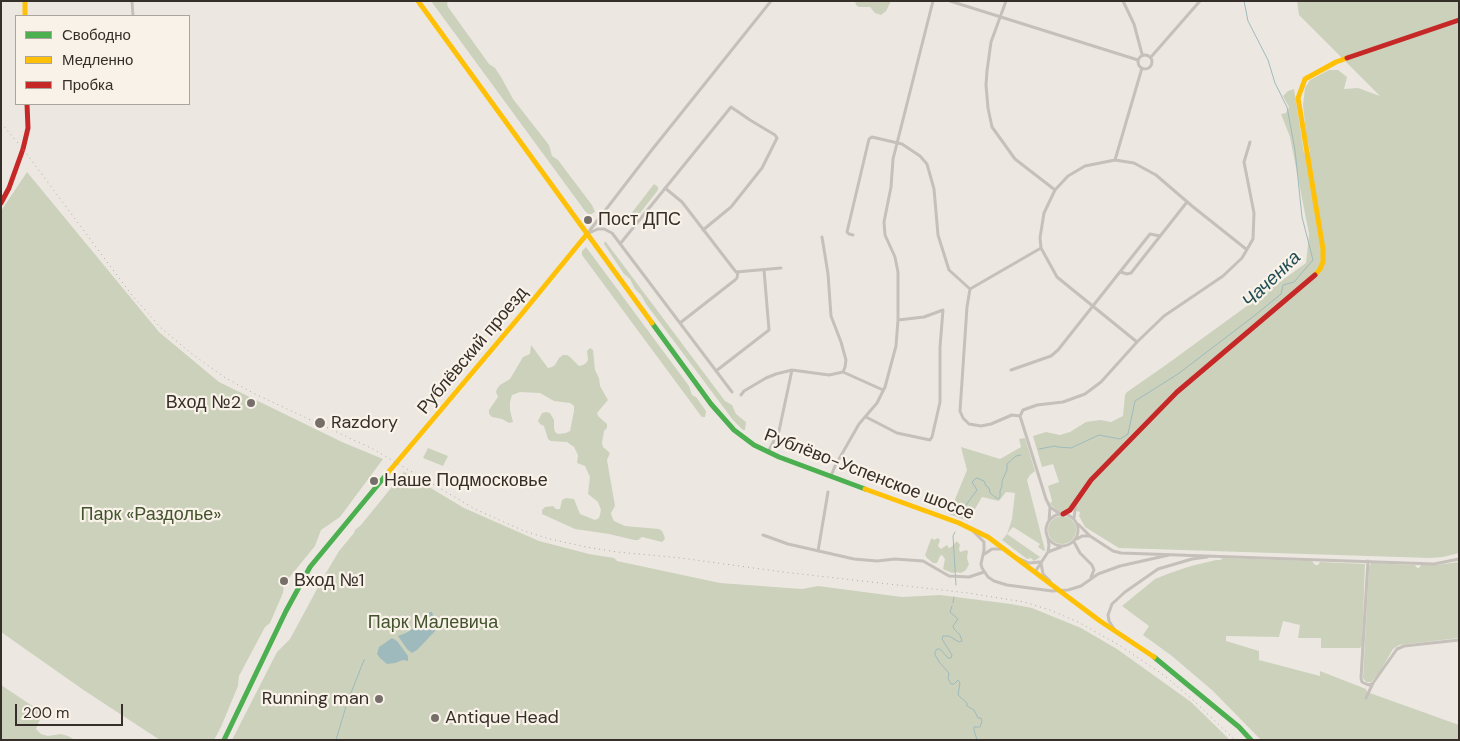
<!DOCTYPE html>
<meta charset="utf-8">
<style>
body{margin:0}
#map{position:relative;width:1460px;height:741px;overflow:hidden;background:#ece8e1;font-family:"DM Sans",sans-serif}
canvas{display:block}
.frame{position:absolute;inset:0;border:2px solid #362e28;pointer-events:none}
.legend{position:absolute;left:15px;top:15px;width:175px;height:90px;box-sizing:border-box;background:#f9f2e9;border:1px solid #aba49c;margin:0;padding:6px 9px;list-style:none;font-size:15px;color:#362e28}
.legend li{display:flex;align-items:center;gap:10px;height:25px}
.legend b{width:25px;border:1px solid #aba49c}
.scale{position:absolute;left:15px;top:704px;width:108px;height:22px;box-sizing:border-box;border:2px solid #362e28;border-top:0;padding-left:6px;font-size:15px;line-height:18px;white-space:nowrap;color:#362e28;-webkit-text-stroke:4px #f9f2e9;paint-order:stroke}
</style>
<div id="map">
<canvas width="1460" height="741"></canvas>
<div class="frame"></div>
<ul class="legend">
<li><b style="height:6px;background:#4caf50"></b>Свободно</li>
<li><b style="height:6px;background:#ffc107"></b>Медленно</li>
<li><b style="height:6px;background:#c62828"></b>Пробка</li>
</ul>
<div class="scale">200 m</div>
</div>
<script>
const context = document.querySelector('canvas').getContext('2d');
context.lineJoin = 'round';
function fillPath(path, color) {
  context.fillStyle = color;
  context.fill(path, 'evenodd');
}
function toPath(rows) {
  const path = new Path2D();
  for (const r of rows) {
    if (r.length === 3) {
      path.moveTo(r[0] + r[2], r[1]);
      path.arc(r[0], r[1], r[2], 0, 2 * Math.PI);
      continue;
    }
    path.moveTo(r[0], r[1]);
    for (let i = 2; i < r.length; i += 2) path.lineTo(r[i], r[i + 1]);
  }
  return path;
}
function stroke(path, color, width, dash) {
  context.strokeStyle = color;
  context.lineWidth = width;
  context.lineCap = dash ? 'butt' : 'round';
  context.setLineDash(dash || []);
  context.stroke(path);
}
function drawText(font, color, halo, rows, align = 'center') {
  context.font = font + ' "DM Sans",sans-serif';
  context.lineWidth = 4.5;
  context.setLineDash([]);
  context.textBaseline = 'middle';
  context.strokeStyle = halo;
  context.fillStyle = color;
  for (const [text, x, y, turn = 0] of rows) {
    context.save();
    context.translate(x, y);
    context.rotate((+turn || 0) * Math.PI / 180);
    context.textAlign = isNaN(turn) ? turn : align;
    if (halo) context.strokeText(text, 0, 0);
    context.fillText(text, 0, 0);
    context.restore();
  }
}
const green = toPath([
 [431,1,449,1,447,3,448,7,489,64,495,68,501,77,513,99,549,145,552,156,558,160,592,205,595,212,591,214,588,214,585,211],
 [855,1,891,1,886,11,881,15,875,13,870,7,859,7,856,5],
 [1297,1,1459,1,1459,553,1443,557,1430,558,1119,548,1085,527,1079,516,1080,512,1069,509,1060,513,1050,504,1052,501,1048,486,1059,482,1053,464,1042,467,1033,436,1046,432,1060,435,1070,432,1086,422,1100,420,1111,422,1123,416,1125,395,1127,392,1163,367,1306,263,1309,234,1290,137,1281,114,1286,113,1289,107,1283,96,1288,91,1294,89,1304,153,1310,152,1306,134,1303,105,1305,88,1310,80,1329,70,1338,70,1347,77,1344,89,1358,88,1380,96,1299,15],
 [27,172,159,332,219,382,342,442,383,459,340,517,321,530,315,546,284,584,283,593,270,623,265,627,239,676,238,686,221,727,214,740,160,740,85,691,1,632,1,211],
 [654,184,658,187,658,190,637,217,632,216,630,215],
 [604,242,606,242,725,401,732,405,736,414,746,422,745,430,743,430,733,420,646,304,641,295,635,289,630,279,624,274,604,244],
 [586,247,689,386,692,395,696,397,706,411,705,417,702,417,701,416,582,255,582,251],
 [531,345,548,368,552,367,555,365,559,358,563,355,567,355,570,357,579,366,583,365,586,363,588,360,587,351,590,348,593,350,595,370,599,378,600,386,608,400,597,413,598,416,607,424,607,428,604,431,602,443,603,447,610,453,607,460,615,506,611,513,612,517,614,521,625,526,659,529,662,531,664,535,665,539,662,542,642,537,638,540,634,540,609,534,575,529,542,514,542,510,545,507,553,506,556,509,560,509,562,500,566,498,574,499,580,514,595,520,599,518,601,510,598,502,588,494,590,477,585,466,577,463,578,455,574,447,567,442,551,441,548,439,544,426,540,424,538,421,542,413,546,412,550,413,554,420,554,428,555,432,558,434,566,433,570,431,574,411,574,406,570,403,554,401,540,393,520,392,512,395,510,402,510,410,513,422,509,423,502,419,492,417,489,414,489,410,498,397,496,392,497,389,500,385,510,379,523,357,530,354],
 [1025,438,1035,471,1030,475,1027,480,1045,550,1044,551,1038,547,1040,544,1013,527,1007,534,1040,557,1034,561,1031,558,1027,559,1002,540,1007,534,1012,519,1015,493,1006,492,999,501,982,497,968,521,949,514,967,470,961,447,1000,459,1021,447,1019,439],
 [428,448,448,456,443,466,423,458],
 [404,472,464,508,539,541,589,554,614,558,617,561,720,583,802,589,818,586,902,597,940,595,1011,604,1032,608,1081,628,1117,649,1191,702,1230,740,232,740,277,652,290,639,323,578,339,551,354,533,355,530,361,525],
 [1062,530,14],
 [932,538,934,540,938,538,940,540,938,546,941,549,947,545,949,548,950,548,957,541,960,545,959,549,960,552,966,550,968,551,967,558,969,564,966,570,961,573,956,572,952,573,943,569,945,559,942,555,940,556,937,563,933,563,927,558,925,555,931,539],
 [1223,558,1312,561,1315,565,1318,565,1320,562,1365,564,1362,646,1360,648,1321,648,1321,638,1298,638,1300,625,1283,621,1279,637,1226,636,1226,641,1259,651,1259,660,1320,676,1320,671,1366,689,1367,692,1459,725,1459,740,1261,740,1213,691,1172,656,1143,635,1149,626,1122,606,1155,579,1170,573,1191,566,1216,560,1220,560],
 [1459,562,1459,638,1399,645,1393,649,1379,673,1371,682,1366,682,1363,678,1369,566,1371,563,1415,565,1417,568,1419,568,1421,565,1436,565],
 [1,685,40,711,41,717,36,729,41,734,48,736,61,734,68,736,75,740,1,740]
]);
const water = toPath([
 [430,612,432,612,436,625,435,631,417,650,412,653,407,649,398,636,406,633,417,626],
 [392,638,397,641,408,656,408,661,403,660,395,663,387,664,380,658,377,654,379,647]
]);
const stream = toPath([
 [1039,449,1055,446,1058,447,1071,448,1099,435,1120,439,1128,434,1135,401,1178,374,1254,316,1281,294,1283,285,1294,282,1313,260,1302,217,1295,150,1287,107,1275,83,1268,60,1248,21,1244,1],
 [960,517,963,509,977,490,972,482,974,480,977,478,984,481,986,486,989,488,990,493,998,499,1000,497,1000,491,1002,486,1002,481,1007,470,1007,464,1016,456,1021,455],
 [955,532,953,536,956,585],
 [953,603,954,597],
 [952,606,950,612,958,619,953,626,954,629,960,635,962,641,959,642,949,636,943,636,942,639,952,655,951,658,948,658,940,649,937,649,935,652,935,655,940,663,949,673,948,678,951,684,954,684,958,680,960,683,958,695,967,703,967,706,974,710,978,718,981,718,982,721,980,727,974,727,974,730,977,740],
 [336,740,347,703,364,660,365,660]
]);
const street = toPath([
 [132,1,133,16],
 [950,1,1138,60],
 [1006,1,991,42,987,71,986,85,988,108,992,127,1015,159,1055,190],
 [1123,1,1134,24,1142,54],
 [1145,62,7],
 [1151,57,1200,1],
 [1115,160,1142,68],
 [665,188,682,202,736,272,781,268],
 [589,233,598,229,604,229,612,233,732,392],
 [587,234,651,151,771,1],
 [853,235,849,234,847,232,869,139,872,137,902,144,920,156,927,164,934,189,938,235,949,270,970,289],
 [822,237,828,274,831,316,841,342,846,360,845,367,843,372],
 [620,244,731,107,750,120,775,135,777,138,762,168,731,207,703,230],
 [1121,272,1127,274,1131,273,1187,202],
 [680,323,735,280,737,278,738,272],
 [1137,342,1057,277,1041,248,1040,238,1044,213,1055,190,1068,176,1085,166,1115,160,1134,163,1156,175,1192,206,1246,249],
 [1011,370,1051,356,1058,350,1150,234,1160,236],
 [716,371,769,330,764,270],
 [741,395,744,391,766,378,776,374,792,370,829,375,843,372,883,390],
 [1020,416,1012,415,991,424,981,426,969,424,963,418,960,411,967,307,970,289,1041,248],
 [866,417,897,433,930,440,932,437,940,402,940,347,943,310,924,317,898,320],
 [768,452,779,431,792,370],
 [831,476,835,466,859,424,877,403,885,387,896,346,898,320,898,272,895,257,885,235,884,222,891,187,893,159,933,1],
 [1062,530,16],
 [1060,514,1050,507,1046,499,1020,416,1023,410,1037,405,1063,402,1085,394,1101,382,1137,342,1164,316,1223,276,1242,258,1253,239,1254,213,1244,162,1250,142],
 [1074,518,1076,502],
 [1049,521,1050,507],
 [1078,524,1090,536,1113,551,1121,553,1434,564,1459,559],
 [973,531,984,542,984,550,981,564,982,568,988,577,994,581,1007,585,1052,591,1068,590,1081,586,1098,574,1120,566,1169,555],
 [763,535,788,544,854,559,877,561,895,559,923,561,949,576,969,577,984,572],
 [1077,539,1082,536,1090,536],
 [1074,542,1080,553,1092,565,1094,570,1091,577],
 [818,551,828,492],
 [1048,552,1061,547],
 [983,555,992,549,1003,549],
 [1018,558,1029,563,1040,562],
 [1368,561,1361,678,1362,682,1366,684,1370,685,1373,683],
 [1041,563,1043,574,1050,581],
 [1035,572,1048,552,1049,545,1048,539],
 [1114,629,1109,621,1108,615,1112,604,1125,592,1158,569,1192,559,1207,557],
 [1366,698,1373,683,1397,649,1404,646,1459,640]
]);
const fast = toPath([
 [652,323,711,404,734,430,754,445,779,457,865,489],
 [1154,657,1239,727,1251,740],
 [224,740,286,611,310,567,386,475]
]);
const slow = toPath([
 [25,1,25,16],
 [418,1,652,323],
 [1315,275,1320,269,1323,262,1323,249,1298,98,1305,79,1336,62,1347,58],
 [386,475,520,316,587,234],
 [865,489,959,523,988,537,1100,621,1154,657]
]);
const jam = toPath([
 [1347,58,1459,20],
 [1,203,9,188,23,149,28,128,27,104],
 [1063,514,1070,510,1091,480,1177,392,1315,275]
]);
const rail = toPath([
 [1,123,23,149,131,294,162,329,192,354,224,377,255,394,373,449,475,509,524,531,550,539,586,547,617,552,681,558,783,572,968,593,1024,602,1050,610,1078,622,1119,645,1165,676,1194,701,1235,740]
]);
const markers = [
 [588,220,5,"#766f69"],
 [251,403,5,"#766f69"],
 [320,423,6,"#766f69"],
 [374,481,5,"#766f69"],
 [284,581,5,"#766f69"],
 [379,699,5,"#766f69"],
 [435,718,5,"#766f69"]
];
const poiNames = [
 ["Пост ДПС",598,220],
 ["Вход №2",241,403,"right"],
 ["Razdory",331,423],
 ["Наше Подмосковье",384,481],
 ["Вход №1",294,581],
 ["Running man",369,699,"right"],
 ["Antique Head",445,718]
];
const streetNames = [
 ["Рублёвский проезд",473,351,-50],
 ["Рублёво-Успенское шоссе",869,475,21]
];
const parkNames = [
 ["Парк «Раздолье»",151,515],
 ["Парк Малевича",433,623]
];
const waterNames = [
 ["Чаченка",1272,280,-44]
];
fillPath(green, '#ccd1bc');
fillPath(water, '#9ebabc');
stroke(stream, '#9ebabc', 1);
stroke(street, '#c5c0ba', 3);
stroke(fast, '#4caf50', 5);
stroke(slow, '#ffc107', 5);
stroke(jam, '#c62828', 5);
stroke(rail, '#ada9a4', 1, [1, 4]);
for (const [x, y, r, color] of markers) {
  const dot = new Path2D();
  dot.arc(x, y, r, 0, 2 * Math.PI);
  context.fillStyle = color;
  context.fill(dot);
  stroke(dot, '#f9f2e9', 2);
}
drawText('18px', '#362e28', '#f9f2e9', poiNames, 'left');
drawText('18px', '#362e28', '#f9f2e9', streetNames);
drawText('18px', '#42532d', '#f9f2e9', parkNames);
drawText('italic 19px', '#204e55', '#f9f2e9', waterNames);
</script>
